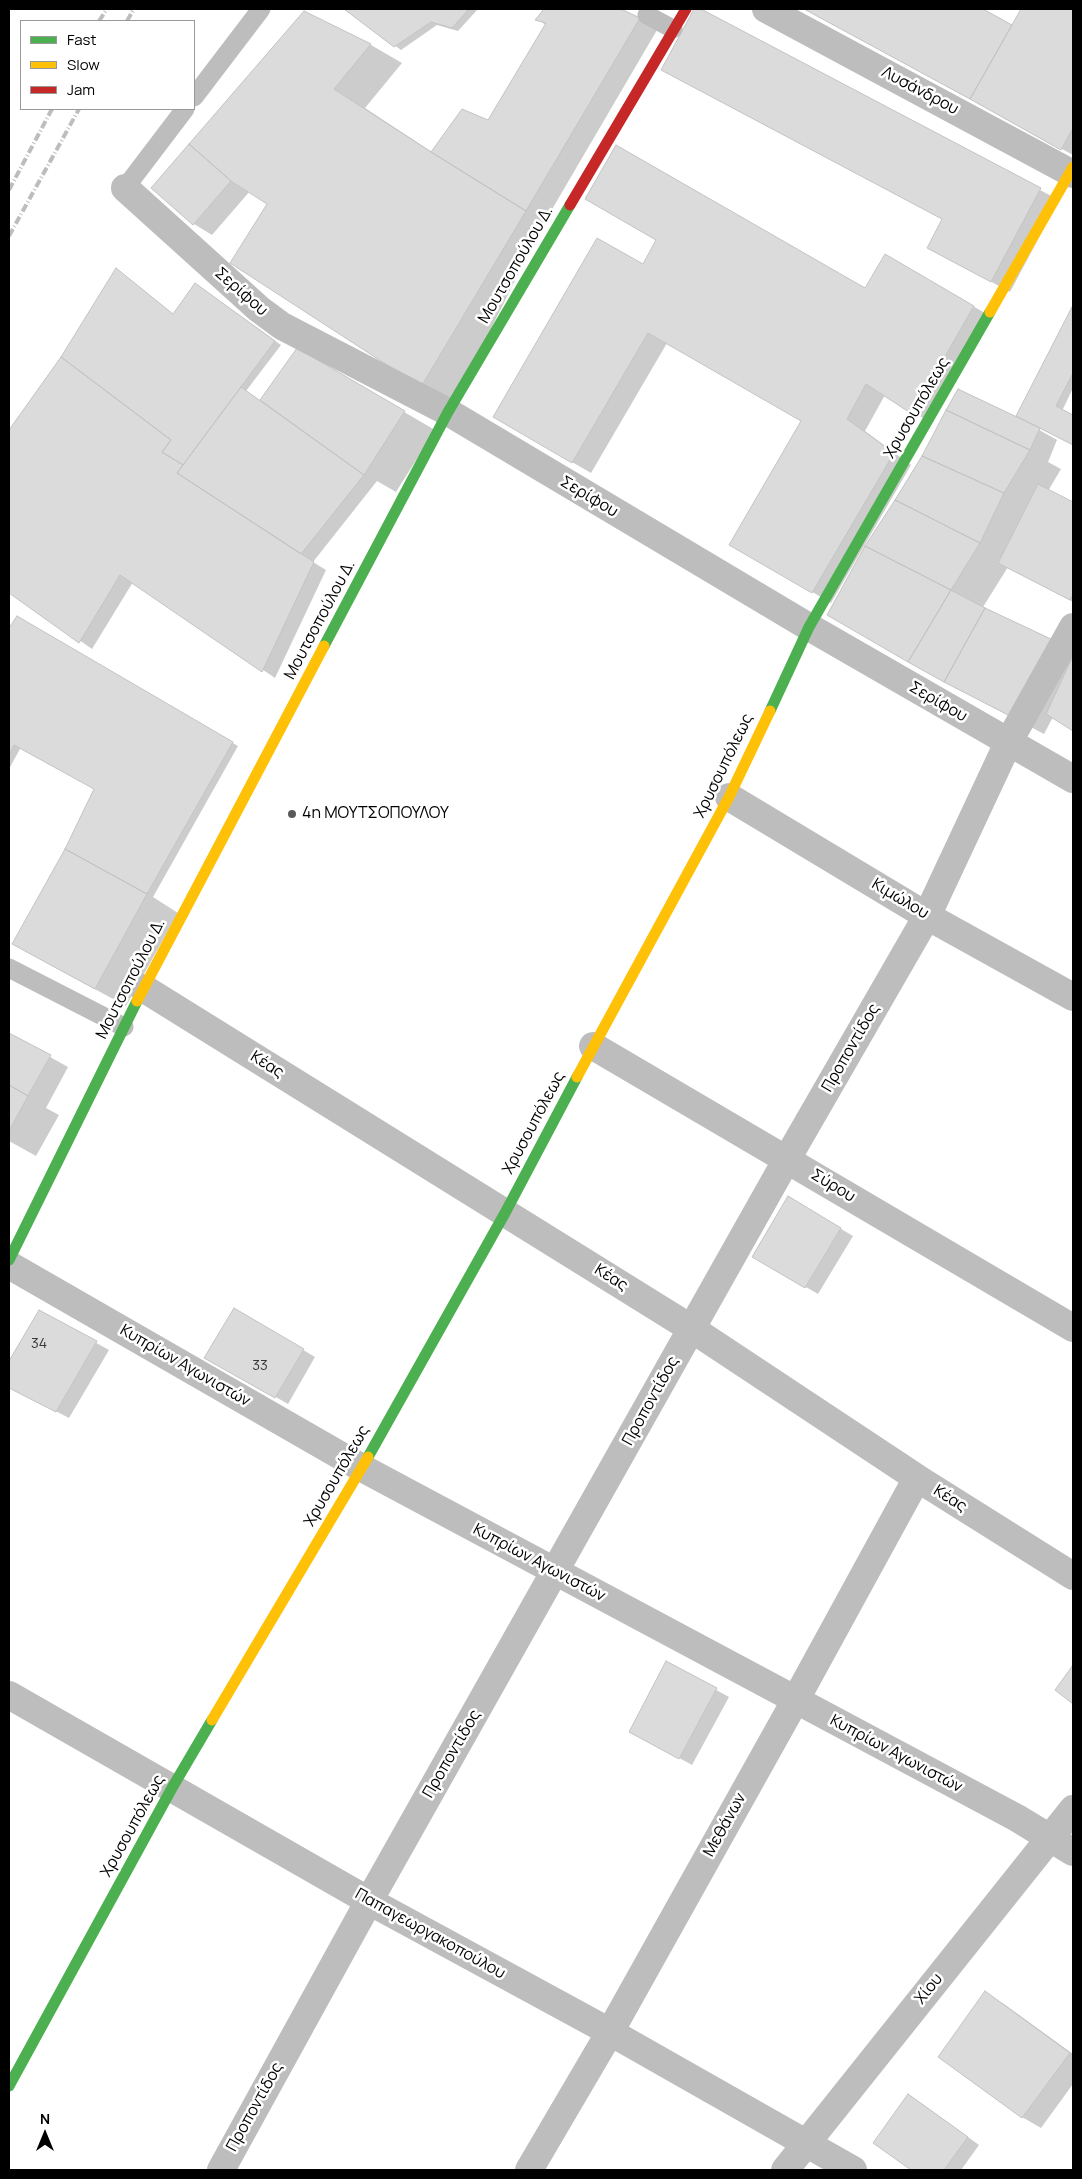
<!DOCTYPE html>
<meta charset="utf-8">
<style>
body{margin:0}
#map{position:relative;width:1082px;height:2179px;overflow:hidden;background:#fff;font-family:Manrope,sans-serif}
canvas{display:block}
.frame{position:absolute;inset:0;border:10px solid #000;pointer-events:none}
.legend{position:absolute;left:20px;top:20px;width:175px;height:90px;box-sizing:border-box;background:#fff;border:1px solid #999;margin:0;padding:6px 9px;list-style:none;font-size:15px;color:#000}
.legend li{display:flex;align-items:center;gap:10px;height:25px}
.legend b{width:25px;border:1px solid #999}
.north{position:absolute;left:20px;top:2109px;width:50px;height:50px;-webkit-text-stroke:4px #fff;paint-order:stroke;rotate:0deg;font-size:14px;font-weight:700;line-height:20px;text-align:center;color:#000}
.north::after{content:'';display:block;margin:auto;width:18px;height:22px;background:#000;clip-path:polygon(50% 0,100% 100%,50% 72%,0 100%)}
</style>
<div id="map">
<canvas width="1082" height="2179"></canvas>
<div class="frame"></div>
<ul class="legend">
<li><b style="height:6px;background:#4caf50"></b>Fast</li>
<li><b style="height:6px;background:#ffc107"></b>Slow</li>
<li><b style="height:6px;background:#c62828"></b>Jam</li>
</ul>
<div class="north">N</div>
</div>
<script>
const context = document.querySelector('canvas').getContext('2d');
context.lineJoin = 'round';
function fillPath(path, color) {
  context.fillStyle = color;
  context.fill(path, 'evenodd');
}
function toPath(rows) {
  const path = new Path2D();
  for (const r of rows) {
    path.moveTo(r[0], r[1]);
    for (let i = 2; i < r.length; i += 2) path.lineTo(r[i], r[i + 1]);
  }
  return path;
}
function stroke(path, color, width, dash) {
  context.strokeStyle = color;
  context.lineWidth = width;
  context.lineCap = dash ? 'butt' : 'round';
  context.setLineDash(dash || []);
  context.stroke(path);
}
function drawText(font, color, halo, rows, align = 'center') {
  context.font = font + ' Manrope,sans-serif';
  context.lineWidth = 5;
  context.setLineDash([]);
  context.textBaseline = 'middle';
  context.strokeStyle = halo;
  context.fillStyle = color;
  for (const [text, x, y, turn = 0] of rows) {
    context.save();
    context.translate(x, y);
    context.rotate((+turn || 0) * Math.PI / 180);
    context.textAlign = isNaN(turn) ? turn : align;
    if (halo) context.strokeText(text, 0, 0);
    context.fillText(text, 0, 0);
    context.restore();
  }
}
const shadow = toPath([
 [346,9,478,9,458,31,437,25,401,50],
 [545,9,619,9,657,30,544,223,453,404,422,386,269,203,250,191,212,235,194,224,152,188,304,12,371,45,402,63,365,108,432,152,488,121,546,25,537,19],
 [698,9,1059,200,1010,292,947,258,944,219],
 [805,9,981,9,1013,26,1022,9,1073,9,1073,155],
 [885,256,992,317,931,423,885,395,865,431,911,465,831,603,731,544,803,421,667,343,591,473,494,417,643,266,866,290],
 [116,269,174,315,201,288,281,345,246,391,261,401,298,350,435,430,396,492,377,481,313,562,326,570,275,678,133,582,92,649,9,591,9,433,63,356],
 [1073,308,1073,388,1062,411,1073,417,1073,444,1037,426,1036,428,1057,440,1048,462,1061,469,1048,491,1073,504,1073,602,1008,567,983,607,1073,653,1073,729,1053,717,1044,734,941,680,828,614,1030,425,1031,423,1018,416],
 [17,617,238,746,153,897,178,913,126,1006,45,962,66,850,96,788,21,747,9,769,9,631],
 [9,1034,68,1067,46,1108,59,1115,36,1156,9,1141],
 [789,1198,853,1236,818,1294,754,1257],
 [234,1309,315,1357,288,1404,206,1357],
 [39,1311,109,1350,69,1418,9,1387,9,1364],
 [667,1663,729,1697,692,1765,643,1738],
 [986,1993,1004,2004,1073,2054,1073,2084,1041,2128,1022,2117],
 [921,2103,979,2145,961,2170,913,2170,875,2143]
]);
const building = toPath([
 [344,9,469,9,452,28,431,22,394,47,344,9],
 [544,9,621,9,640,18,526,211,431,152,462,109,488,120,546,23,535,20,544,9],
 [694,9,701,9,1041,188,991,282,927,248,942,219,661,70,694,9],
 [804,9,983,9,1012,25,970,99,804,9],
 [1021,9,1073,9,1073,128,1061,150,970,99,1021,9],
 [304,11,371,44,334,89,431,152,526,211,421,387,230,263,267,204,231,181,189,144,304,11],
 [189,144,231,181,193,225,151,188,189,144],
 [616,145,865,288,885,254,974,306,912,414,866,384,847,419,894,453,812,593,729,545,801,421,648,333,572,463,493,417,597,238,643,264,656,240,585,199,616,145],
 [116,268,173,314,195,283,275,341,183,465,162,452,171,440,61,357,116,268],
 [1072,307,1073,373,1056,406,1073,415,1073,445,1016,416,1072,307],
 [297,348,405,411,364,475,260,400,297,348],
 [61,357,171,440,162,452,183,465,177,473,314,562,262,672,120,575,79,643,9,593,9,430,61,357],
 [241,387,364,475,301,554,177,473,241,387],
 [958,389,1040,428,1030,450,946,410,958,389],
 [946,410,1030,450,1004,493,922,456,946,410],
 [922,456,1004,493,980,543,895,500,922,456],
 [1038,484,1073,502,1073,594,1070,600,998,563,1038,484],
 [895,500,980,543,951,590,865,546,895,500],
 [865,546,951,590,908,662,827,615,865,546],
 [951,590,985,608,944,682,908,662,951,590],
 [985,608,1053,640,1012,717,944,682,985,608],
 [17,616,233,742,147,894,65,849,94,789,14,745,9,755,9,628,17,616],
 [1073,656,1073,731,1046,714,1073,656],
 [65,849,147,894,95,989,12,944,65,849],
 [9,1033,51,1055,28,1096,9,1085,9,1033],
 [9,1085,28,1096,9,1131,9,1085],
 [788,1196,841,1228,805,1288,752,1257,788,1196],
 [234,1308,304,1349,275,1398,204,1358,234,1308],
 [39,1310,97,1341,56,1412,9,1388,9,1361,39,1310],
 [666,1661,717,1688,679,1759,629,1732,666,1661],
 [1073,1665,1073,1704,1055,1690,1073,1665],
 [985,1991,1070,2053,1022,2118,938,2057,985,1991],
 [908,2094,968,2137,944,2170,911,2170,873,2143,908,2094]
]);
const lane = toPath([
 [647,15,673,29],
 [194,97,261,9],
 [125,188,185,109],
 [9,968,124,1027]
]);
const street = toPath([
 [766,9,1073,174],
 [125,188,259,309,282,326,448,412,809,627,1073,779],
 [729,797,927,916,1073,997],
 [143,988,692,1329,917,1478,1073,1576],
 [593,1046,1073,1328],
 [9,1265,362,1468,1017,1818,1073,1852],
 [9,1695,369,1901,610,2032,853,2170],
 [221,2170,369,1901,787,1159,927,916,1008,743,1073,627],
 [529,2170,610,2032,795,1701,917,1478],
 [785,2170,1073,1809]
]);
const fast = toPath([
 [324,646,448,412,570,205],
 [770,711,809,627,990,312],
 [9,1260,137,1001],
 [368,1457,505,1213,577,1077],
 [9,2086,172,1788,212,1720]
]);
const slow = toPath([
 [990,312,1073,167],
 [137,1001,324,646],
 [577,1077,729,797,770,711],
 [212,1720,368,1457]
]);
const jam = toPath([
 [570,205,686,9]
]);
const rail = toPath([
 [99,21,107,9],
 [127,21,134,9],
 [9,190,52,109],
 [9,236,79,109]
]);
const markers = [
 [292,814,5,"#595959"]
];
const numberNames = [
 ["34",39,1344],
 ["33",260,1366]
];
const streetNames = [
 ["Λυσάνδρου",920,91,28],
 ["Μουτσοπούλου Δ.",516,265,-60],
 ["Σερίφου",241,292,41],
 ["Χρυσουπόλεως",917,408,-60],
 ["Σερίφου",589,497,31],
 ["Μουτσοπούλου Δ.",320,620,-62],
 ["Σερίφου",938,702,30],
 ["Χρυσουπόλεως",724,766,-64],
 ["Κιμώλου",900,899,31],
 ["Μουτσοπούλου Δ.",131,979,-63],
 ["Προποντίδος",851,1048,-60],
 ["Κέας",267,1065,32],
 ["Χρυσουπόλεως",534,1123,-62],
 ["Σύρου",833,1186,31],
 ["Κέας",611,1278,32],
 ["Κυπρίων Αγωνιστών",185,1366,30],
 ["Προποντίδος",651,1401,-61],
 ["Χρυσουπόλεως",337,1476,-60],
 ["Κέας",950,1499,32],
 ["Κυπρίων Αγωνιστών",539,1563,28],
 ["Προποντίδος",452,1754,-60],
 ["Κυπρίων Αγωνιστών",896,1754,28],
 ["Μεθάνων",725,1825,-61],
 ["Χρυσουπόλεως",133,1826,-61],
 ["Παπαγεωργακοπούλου",430,1934,29],
 ["Χίου",929,1989,-51],
 ["Προποντίδος",255,2107,-61]
];
const poiNames = [
 ["4η ΜΟΥΤΣΟΠΟΥΛΟΥ",302,814]
];
fillPath(shadow, '#0003');
fillPath(building, '#dbdbdb');
stroke(building, '#c3c3c3', 1);
stroke(lane, '#bdbdbd', 19);
stroke(street, '#bdbdbd', 28);
stroke(fast, '#4caf50', 11);
stroke(slow, '#ffc107', 11);
stroke(jam, '#c62828', 11);
stroke(rail, '#bdbdbd', 4, [8, 2.5, 1, 2.5]);
for (const [x, y, r, color] of markers) {
  const dot = new Path2D();
  dot.arc(x, y, r, 0, 2 * Math.PI);
  context.fillStyle = color;
  context.fill(dot);
  stroke(dot, '#fff', 2);
}
drawText('14px', '#373737', null, numberNames);
drawText('16px', '#000', '#fff', streetNames);
drawText('16px', '#000', '#fff', poiNames, 'left');
</script>
